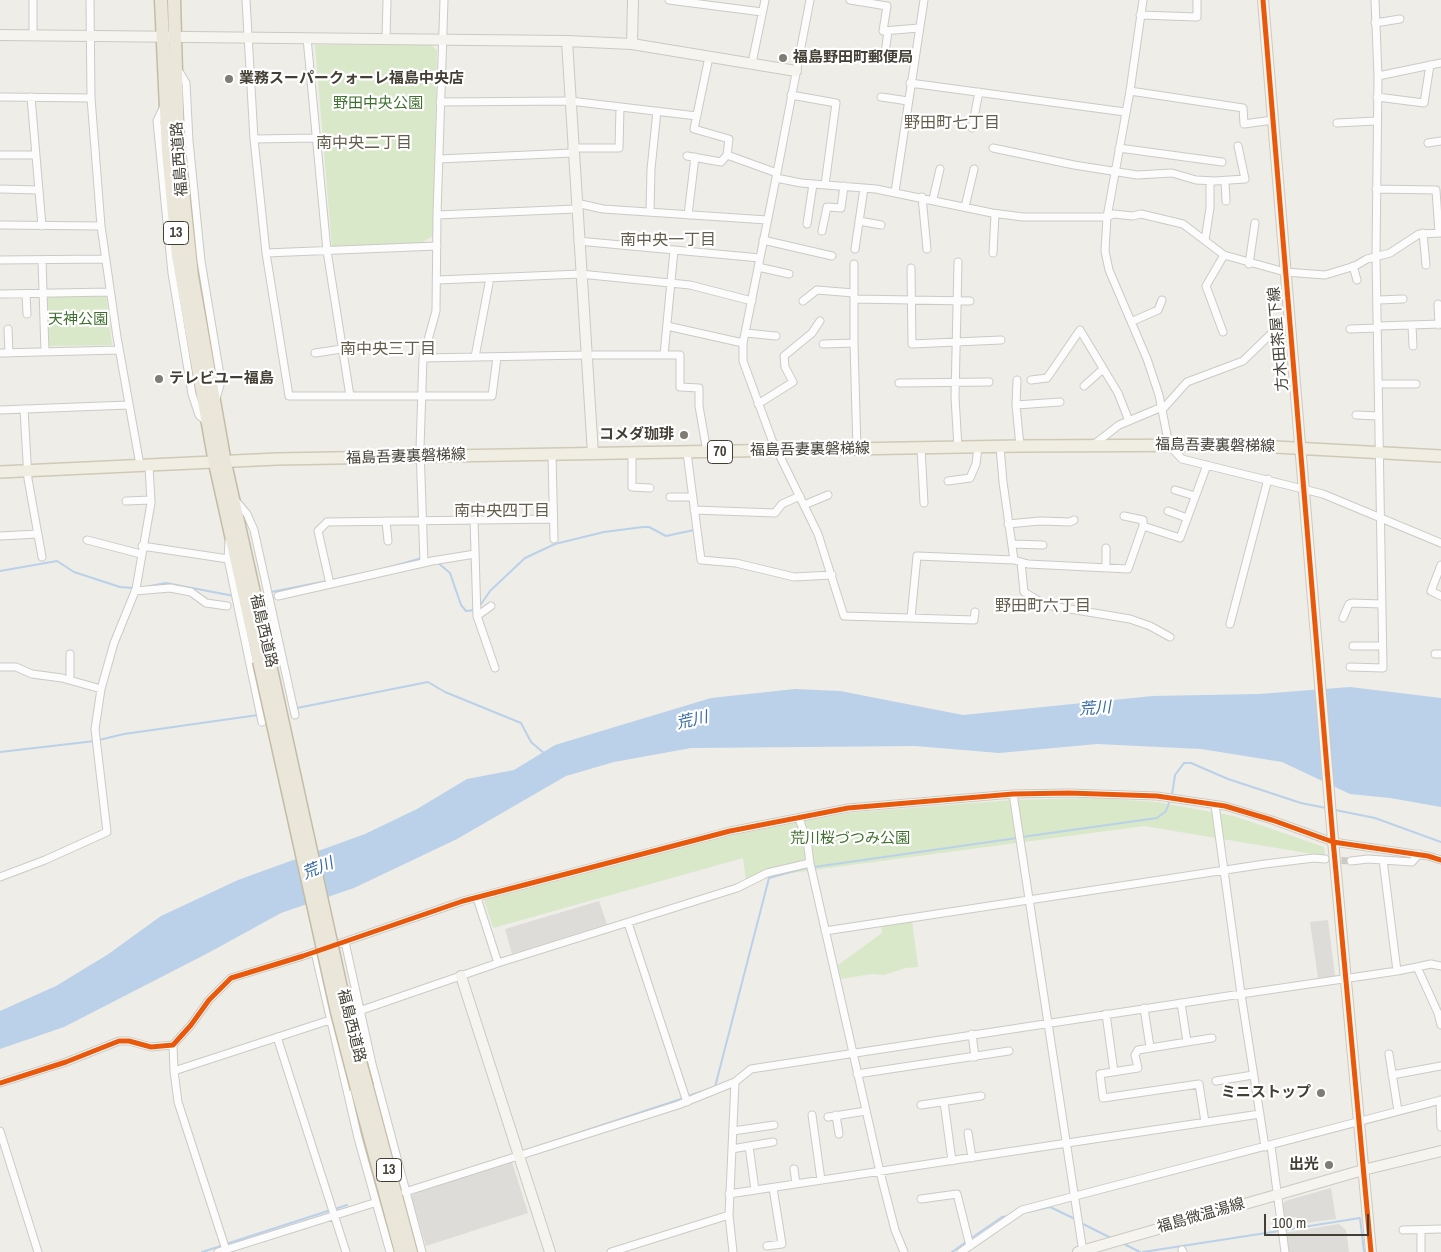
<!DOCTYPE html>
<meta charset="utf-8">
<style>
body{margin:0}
#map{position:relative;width:1441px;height:1252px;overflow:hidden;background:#eeede8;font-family:"Archivo Narrow",sans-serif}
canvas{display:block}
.scale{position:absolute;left:1264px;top:1214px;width:105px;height:22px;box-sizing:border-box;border:2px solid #433f35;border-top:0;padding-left:6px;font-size:15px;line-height:18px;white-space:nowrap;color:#433f35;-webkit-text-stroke:4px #fff;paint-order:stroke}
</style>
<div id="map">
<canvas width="1441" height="1252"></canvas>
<div class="scale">100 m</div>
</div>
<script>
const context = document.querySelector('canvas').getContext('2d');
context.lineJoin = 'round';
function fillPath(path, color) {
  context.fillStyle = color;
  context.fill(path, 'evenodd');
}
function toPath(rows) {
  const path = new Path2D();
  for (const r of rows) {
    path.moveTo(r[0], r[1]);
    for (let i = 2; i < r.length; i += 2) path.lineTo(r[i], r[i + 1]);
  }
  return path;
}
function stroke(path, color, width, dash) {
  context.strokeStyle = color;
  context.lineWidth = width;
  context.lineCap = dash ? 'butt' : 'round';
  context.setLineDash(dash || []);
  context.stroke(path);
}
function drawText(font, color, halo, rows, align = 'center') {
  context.font = font + ' "Archivo Narrow","Noto Sans JP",sans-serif';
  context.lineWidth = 4.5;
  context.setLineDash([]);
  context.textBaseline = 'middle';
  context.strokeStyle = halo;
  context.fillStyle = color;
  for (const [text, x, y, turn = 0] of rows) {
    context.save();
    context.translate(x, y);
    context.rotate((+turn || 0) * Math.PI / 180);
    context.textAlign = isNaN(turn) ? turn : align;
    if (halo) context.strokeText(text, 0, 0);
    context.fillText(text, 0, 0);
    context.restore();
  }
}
const green = toPath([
 [315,45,431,45,437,50,433,236,421,243,332,247],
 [106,295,112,345,48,346,47,296],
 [1096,798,1157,802,1234,816,1324,847,1325,856,1144,826,746,879,743,858,493,928,484,900,728,836,848,813,1012,800],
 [912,920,918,967,905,968,884,975,872,974,841,979,838,965,882,933,881,925]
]);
const parking = toPath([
 [599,901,607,924,512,954,505,929],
 [1328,920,1335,976,1318,978,1310,922],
 [512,1162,528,1213,426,1246,411,1196,428,1187],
 [1331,1188,1336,1219,1298,1224,1296,1217,1284,1219,1283,1204,1285,1201],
 [1339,1224,1346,1230,1349,1252,1288,1252,1284,1233]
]);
const water = toPath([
 [1350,687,1441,698,1441,807,1390,798,1350,794,1282,762,1201,749,1097,744,999,753,915,746,691,748,614,762,566,776,457,839,354,888,281,913,210,952,64,1027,0,1049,0,1011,56,986,107,955,161,916,238,880,365,834,417,809,467,779,514,770,555,745,711,698,795,689,840,691,963,715,1153,696,1259,694]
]);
const stream = toPath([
 [437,562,450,573,461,605,466,611,475,610],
 [383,569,422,558],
 [0,571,57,561,74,572,120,587,133,588],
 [332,580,359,574],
 [145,587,166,583,234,596],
 [271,592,327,581],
 [479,607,490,591,525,558,555,544,604,532,643,527,649,527,666,536,694,530],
 [297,708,428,682,445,692,521,723,531,742,545,754],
 [99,740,124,734,258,715],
 [0,752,95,741],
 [1172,795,1175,775,1184,763,1191,763,1228,779,1301,803,1326,808],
 [1335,810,1375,818,1441,842],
 [1022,837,1157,818,1166,811,1170,800],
 [814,867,1017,838],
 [688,1096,715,1087,769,878,809,867],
 [539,1146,684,1098],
 [335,1209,347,1205],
 [1028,1212,1050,1207,1075,1219],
 [1081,1223,1113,1239],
 [1284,1230,1360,1218,1364,1252],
 [970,1239,1002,1217,1009,1216],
 [1122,1243,1140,1252],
 [226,1244,331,1210],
 [202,1252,221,1246],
 [952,1252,966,1242],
 [1143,1252,1279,1231]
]);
const streetTunnel = toPath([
 [1331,860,1351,861]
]);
const street = toPath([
 [90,0,91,98,101,226,117,337,140,465],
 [246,0,254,139,266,253,289,396,492,396,497,357],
 [444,0,437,215,576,209],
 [669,0,762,12],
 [810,0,776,178,801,183,876,189,992,213,1023,217,1107,217,1113,214,1133,216,1141,214,1183,224,1224,255,1285,272,1325,275,1355,266,1367,259,1390,253,1419,234,1441,233],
 [850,0,887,6,883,31,919,28],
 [1143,0,1130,91,1107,217,1105,251,1109,270,1147,359,1159,395,1169,445,1182,459,1323,494,1441,543],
 [1140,15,1197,17,1197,0],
 [1375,23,1400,19],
 [33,36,33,0],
 [307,38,327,251,350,396],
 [386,39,387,0],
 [885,54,888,31],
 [709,57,694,129,729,139,727,155,777,173],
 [752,63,765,0],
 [177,68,186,83,189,141,201,261,221,381,216,399],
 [1378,76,1441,63],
 [910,83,1125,112],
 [1130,91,1243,108,1244,124,1273,120],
 [791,95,836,103,825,185],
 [0,97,91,98],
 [31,97,42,226],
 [881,97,908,101],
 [1377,97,1424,103,1430,65],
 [440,102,570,101,697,116],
 [164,106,157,121,172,273,192,394,199,415,207,422],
 [1337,123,1376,121],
 [972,128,979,92],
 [254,139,316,138],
 [1428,143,1441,141],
 [572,148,619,148,620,107],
 [993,148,1074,165,1137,175,1172,173,1196,180,1215,181,1245,179,1238,146],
 [1119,148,1222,162],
 [0,155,36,155],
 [687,156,721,162,727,155],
 [439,159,572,153],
 [776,178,743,343,743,361,772,440,818,534,844,616,974,620,975,612],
 [1225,181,1226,201],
 [0,189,39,190],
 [1376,189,1436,190,1439,233],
 [895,192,924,0],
 [922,197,927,249],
 [933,199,940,169],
 [576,203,603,209,767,220],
 [965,207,974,169],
 [650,212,651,169,657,111],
 [688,215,695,157],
 [859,221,881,225],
 [807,224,813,184],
 [0,225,101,226],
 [822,231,827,207,841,208,844,186],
 [1423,233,1426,265],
 [763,240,832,256],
 [1205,240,1210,208,1210,181],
 [578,241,760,258],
 [855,249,864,188],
 [266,253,437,246],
 [993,253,995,214],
 [0,260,106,259],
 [42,260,45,352],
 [854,264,854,343,857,450],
 [1249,264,1255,223],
 [1353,266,1357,280],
 [758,267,789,274],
 [911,268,912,344,1001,340],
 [438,280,580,274,690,285,752,301],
 [0,294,110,292],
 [26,294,27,314],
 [854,299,970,301],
 [1379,300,1403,299],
 [803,301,817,290,854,293],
 [1438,304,1439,325],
 [1133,321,1158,310,1162,300],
 [667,326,743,343],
 [1378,326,1441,324],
 [1412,326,1413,346],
 [8,329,9,353],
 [1350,329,1378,328],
 [1223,332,1206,286,1224,255],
 [746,333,776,336],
 [823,344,854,343],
 [0,353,119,350],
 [315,353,342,349],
 [664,355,674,250],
 [475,357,490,278],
 [423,358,585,355,680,355,680,387,699,388,699,406,707,452],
 [1017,380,1016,405,1020,446],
 [1031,380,1047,378,1080,330,1118,393,1129,421],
 [899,383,989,382],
 [1379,384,1416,384],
 [1084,386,1103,369],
 [758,404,793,382,785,367,784,356,812,333,820,321],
 [1016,405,1060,402],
 [24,409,28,479,42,557],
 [0,410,128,405],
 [1162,410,1187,382,1243,361,1278,327,1289,320],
 [1356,415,1379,416],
 [1092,446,1119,425,1162,407],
 [1000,447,1003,482,1014,560],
 [921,448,924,503],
 [958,448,955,397,958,262],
 [687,453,701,560,736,563,794,577,832,575],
 [632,454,632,487,650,488],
 [552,455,554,539],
 [948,481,970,478,976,464,978,447],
 [1175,490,1195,496],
 [670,497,692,497],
 [235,500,247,514,254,530,295,715],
 [126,501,151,500],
 [804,505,828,495],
 [694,510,775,513,782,504,800,496],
 [1168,511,1187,518],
 [1124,516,1143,520,1143,526],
 [474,520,477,616,495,668],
 [386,521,388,541],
 [1008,524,1040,521,1070,522,1074,520],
 [0,536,38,534],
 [87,540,141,554],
 [229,541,228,559,262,722],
 [1012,544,1043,545],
 [142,546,228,559],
 [1021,562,1024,592,1046,605,1130,619,1150,626,1170,637],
 [424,563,420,448,423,358,436,311,437,215],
 [1441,565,1431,591,1441,596],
 [1106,568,1106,548],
 [330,584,318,531,327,522,553,519],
 [135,591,170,588,191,592,206,603,227,606],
 [278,596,432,561,475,554],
 [477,616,491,606],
 [911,618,917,556,1014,560,1028,564,1128,569,1143,526,1180,538,1207,465],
 [1343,618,1349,604,1352,603,1381,604],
 [1230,624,1268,479],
 [1353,646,1382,646],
 [70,654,70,680],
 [1435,654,1441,654],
 [0,667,16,667,32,674,62,678,101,689],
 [1350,667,1383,668,1376,256,1378,76,1375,0],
 [1013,794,1083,1252],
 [799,819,807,840,810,863,880,1172,895,1230,904,1252],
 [1351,861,1368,859,1412,862,1419,854],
 [0,877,45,860,107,832,95,729,101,689,114,643,136,589,151,503,149,465],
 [628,923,687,1102],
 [825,931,1265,864,1314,858,1325,859],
 [345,942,372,1064,422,1252],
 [315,952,358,1138,390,1252],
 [498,963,737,888,767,873,810,863],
 [1417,967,1431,964,1441,966],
 [1397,971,1417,967,1438,1013,1441,1025],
 [1181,1003,1187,1042,1138,1050,1135,1055,1138,1068,1100,1074,1103,1098,1199,1084,1205,1122],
 [1144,1008,1150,1047],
 [359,1011,498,963,477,898],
 [1106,1014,1114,1072],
 [972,1034,975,1057],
 [277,1037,346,1252],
 [1187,1042,1212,1038],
 [173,1045,174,1071,330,1020],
 [1389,1054,1398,1111],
 [174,1071,178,1102,226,1250],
 [857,1074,1009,1051],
 [1392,1075,1441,1066],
 [1216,1081,1253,1075],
 [0,1083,66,1062,119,1041,129,1041,151,1047,173,1045,191,1025,209,1000,231,978,303,956,463,901,730,831,848,808,1013,794,1069,793,1157,796,1225,806,1272,820,1333,842,1428,856,1441,860],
 [1440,1100,1441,1127],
 [944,1102,952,1161],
 [921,1105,981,1096],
 [812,1115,821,1180],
 [836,1115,839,1134],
 [828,1117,866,1111],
 [0,1131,38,1252],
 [733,1131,774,1125],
 [968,1133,972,1158],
 [749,1146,773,1142],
 [1271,1146,1285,1252],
 [1265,1147,1241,994,1397,971,1383,860],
 [732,1149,749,1146,755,1190],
 [794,1169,796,1184],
 [405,1192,678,1105,735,1082,751,1069,1241,994,1215,805],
 [729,1194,1260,1114],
 [921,1199,957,1194,970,1246],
 [1403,1230,1441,1229],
 [1421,1230,1421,1252],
 [767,1246,782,1244,773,1188],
 [1182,1250,1183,1252],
 [218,1252,374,1203],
 [611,1252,729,1215],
 [733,1252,729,1215,735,1082],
 [961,1252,1022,1210,1441,1100]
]);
const secondary = toPath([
 [1263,0,1333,840,1371,1252],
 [0,35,567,41,632,44,796,71],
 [567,41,593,454],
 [632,44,633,0],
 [461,976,550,1252],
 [1078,1252,1363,1170,1441,1151]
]);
const primary = toPath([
 [0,472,277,459,1020,446,1238,445,1441,456]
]);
const highway = toPath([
 [161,0,168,152,178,256,215,463,259,661],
 [174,0,178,144,192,276,225,463,269,660],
 [367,1087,411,1252],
 [357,1089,401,1252]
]);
const highwayBridge = toPath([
 [269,660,345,1006,367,1087],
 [259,661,337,1012,357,1089]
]);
const cycleway = toPath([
 [1263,0,1333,840,1371,1252],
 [0,1083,66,1062,119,1041,129,1041,151,1047,173,1045,191,1025,209,1000,231,978,303,956,463,901,730,831,848,808,1013,794,1069,793,1157,796,1225,806,1272,820,1333,842,1428,856,1441,860]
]);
const markers = [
 [783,58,5,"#7f7c74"],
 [229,79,5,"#7f7c74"],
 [159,379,5,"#7f7c74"],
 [684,435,5,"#7f7c74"],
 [1321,1093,5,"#7f7c74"],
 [1329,1165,5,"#7f7c74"]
];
const shields = [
 [176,233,25],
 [720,452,25],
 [389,1170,25]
];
const shieldNames = [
 ["13",176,233],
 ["70",720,452],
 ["13",389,1170]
];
const poiNames = [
 ["福島野田町郵便局",793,58],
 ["業務スーパークォーレ福島中央店",239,79],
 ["テレビユー福島",169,379],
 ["コメダ珈琲",674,435,"right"],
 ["ミニストップ",1311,1093,"right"],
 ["出光",1319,1165,"right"]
];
const parkNames = [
 ["野田中央公園",378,104],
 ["天神公園",78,320],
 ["荒川桜づつみ公園",850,839]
];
const streetNames = [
 ["福島西道路",180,159,-94],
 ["方木田茶屋下線",1279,339,-95],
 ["福島吾妻裏磐梯線",1215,446,1],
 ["福島吾妻裏磐梯線",810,450,-1],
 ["福島吾妻裏磐梯線",406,457,-2],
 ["福島西道路",263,631,77],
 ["福島西道路",351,1026,76],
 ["福島微温湯線",1201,1216,-16]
];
const neighbourhoodNames = [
 ["野田町七丁目",952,124],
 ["南中央二丁目",364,144],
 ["南中央一丁目",668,241],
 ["南中央三丁目",388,350],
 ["南中央四丁目",502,512],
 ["野田町六丁目",1043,607]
];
const waterNames = [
 ["荒川",1095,709,-4],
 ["荒川",692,721,-13],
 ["荒川",318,869,-22]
];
fillPath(green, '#d8e8c9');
fillPath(parking, '#dddcd8');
fillPath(water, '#bad1e9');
stroke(stream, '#bad1e9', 2);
stroke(streetTunnel, '#cccac4', 7, [7, 3.5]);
stroke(street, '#cccac5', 9);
stroke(secondary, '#cccabf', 12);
stroke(primary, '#cfcab6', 14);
stroke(highway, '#c4bda5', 15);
stroke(street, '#fcfcfc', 7);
stroke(secondary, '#f5f4ee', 10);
stroke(primary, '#f0ede3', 11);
stroke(highway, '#eae6d9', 12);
stroke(highwayBridge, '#c4bda5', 15, []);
stroke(highwayBridge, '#eae6d9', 12);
stroke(cycleway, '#e8590c', 5);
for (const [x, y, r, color] of markers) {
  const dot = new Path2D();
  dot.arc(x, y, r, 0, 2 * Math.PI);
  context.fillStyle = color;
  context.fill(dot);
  stroke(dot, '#fff', 2);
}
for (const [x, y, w] of shields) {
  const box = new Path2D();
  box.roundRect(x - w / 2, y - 11.5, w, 23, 4);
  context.fillStyle = '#fff';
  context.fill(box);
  stroke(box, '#433f35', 1);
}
drawText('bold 14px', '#433f35', null, shieldNames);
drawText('bold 15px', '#433f35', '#fff', poiNames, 'left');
drawText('15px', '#3e702d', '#fff', parkNames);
drawText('15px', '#433f35', '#fff', streetNames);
drawText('16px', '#655e4d', '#fff', neighbourhoodNames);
drawText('italic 16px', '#3669a6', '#fff', waterNames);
</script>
